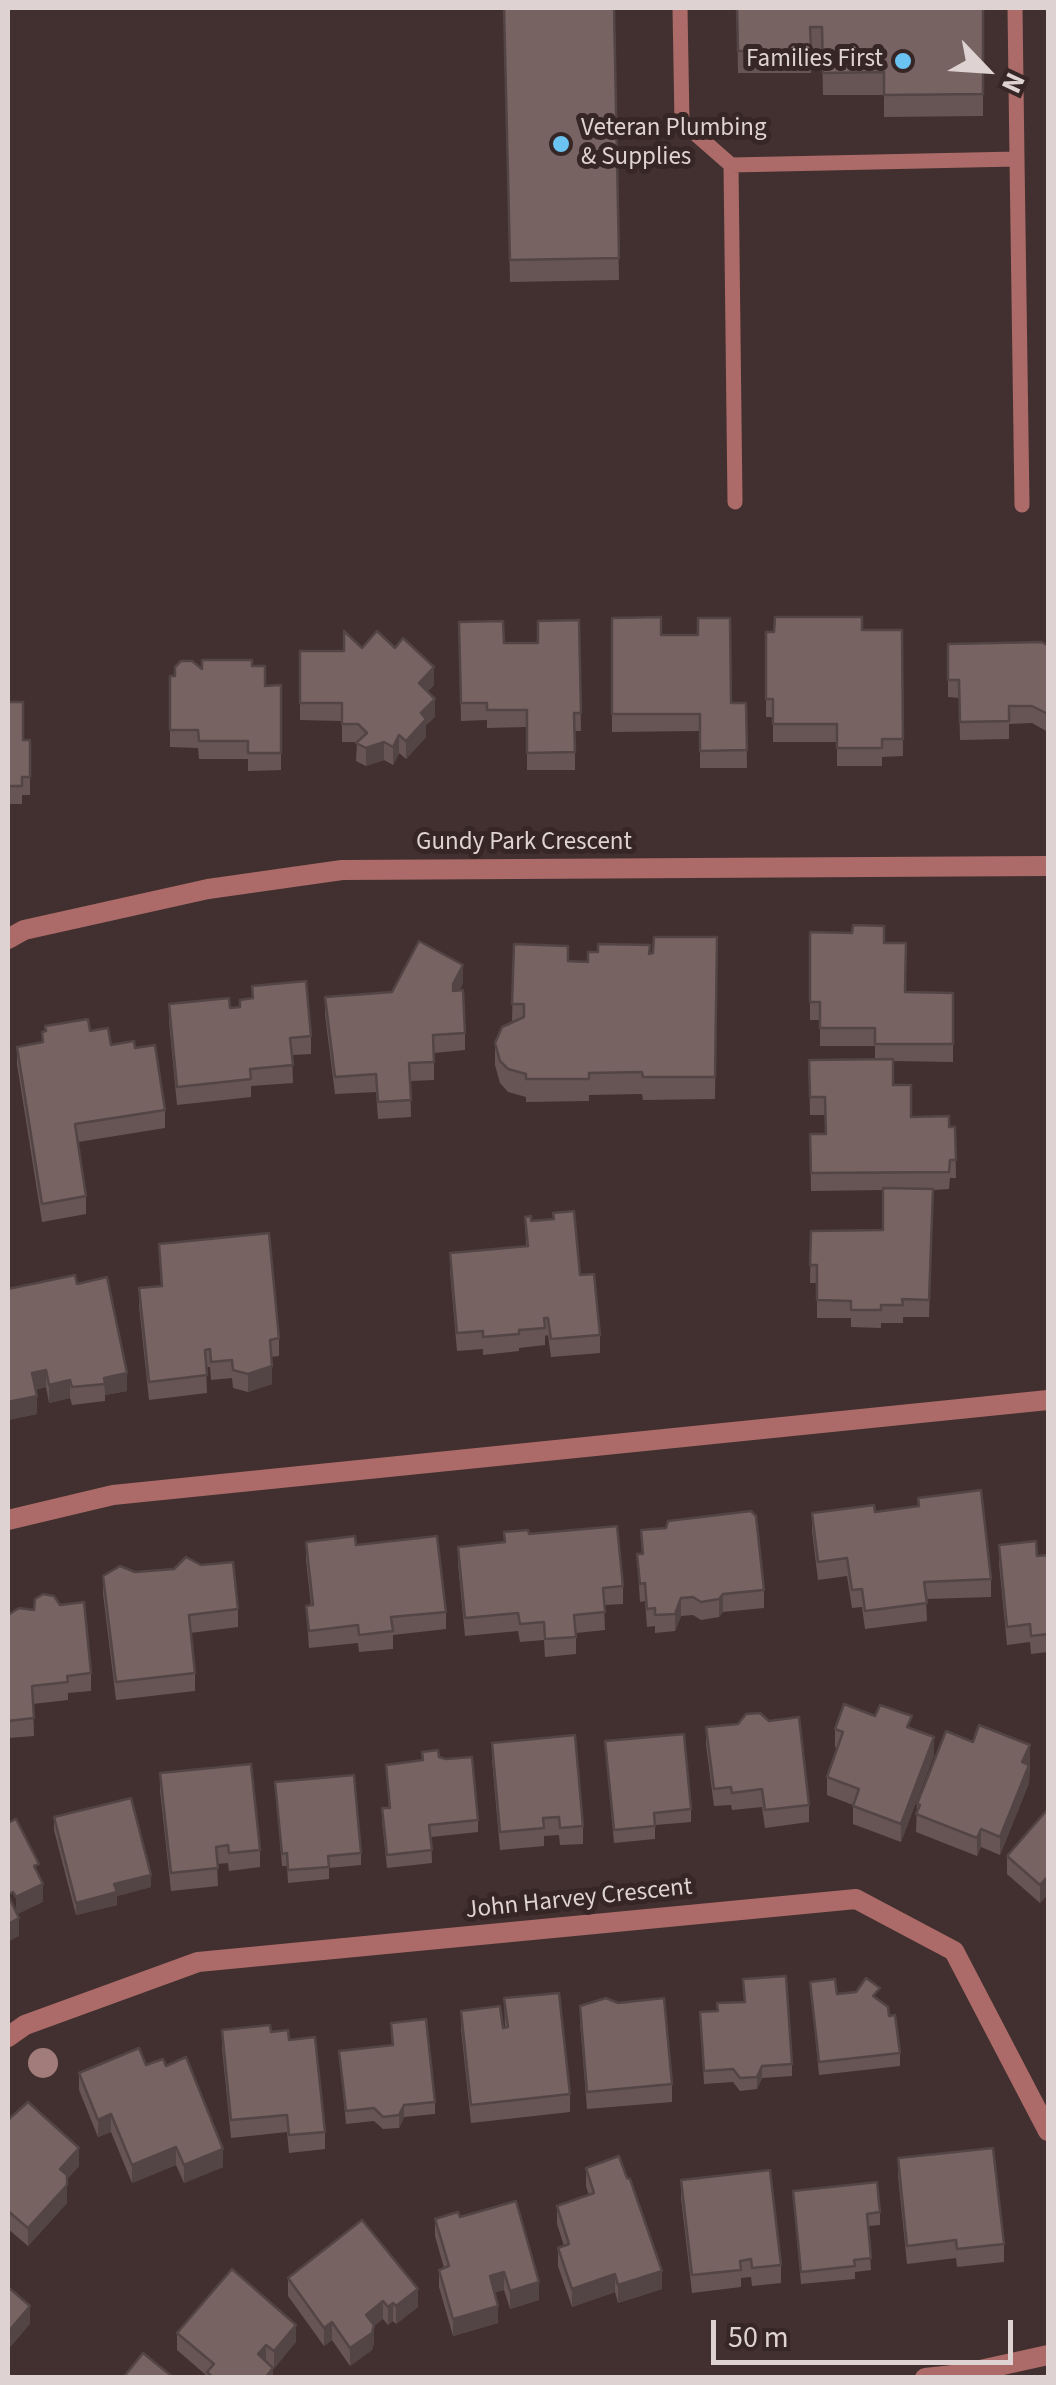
<!DOCTYPE html>
<style>
body{margin:0}
#map{position:relative;width:1056px;height:2385px;overflow:hidden;background:#41302f;font-family:"Source Sans 3",sans-serif}
canvas{display:block}
.frame{position:absolute;inset:0;border:10px solid #ded3d2;pointer-events:none}
.north{position:absolute;left:936px;top:20px;width:100px;height:100px;-webkit-text-stroke:8px #362625;paint-order:stroke;rotate:115deg;font-size:28px;font-weight:700;line-height:40px;text-align:center;color:#ded3d2}
.north::after{content:'';display:block;margin:auto;width:35px;height:45px;background:#ded3d2;clip-path:polygon(50% 0,100% 100%,50% 72%,0 100%)}
.scale{position:absolute;left:711px;top:2320px;width:302px;height:45px;box-sizing:border-box;border:5px solid #ded3d2;border-top:0;padding-left:12px;font-size:30px;line-height:35px;white-space:nowrap;color:#ded3d2;-webkit-text-stroke:8px #362625;paint-order:stroke}
</style>
<div id="map">
<canvas width="1056" height="2385"></canvas>
<div class="frame"></div>
<div class="north">N</div>
<div class="scale">50 m</div>
</div>
<script>
const context = document.querySelector('canvas').getContext('2d');
context.lineJoin = 'round';
function toPath(rows) {
  const path = new Path2D();
  for (const r of rows) {
    path.moveTo(r[0], r[1]);
    for (let i = 2; i < r.length; i += 2) path.lineTo(r[i], r[i + 1]);
  }
  return path;
}
function stroke(path, color, width, dash) {
  context.strokeStyle = color;
  context.lineWidth = width;
  context.lineCap = dash ? 'butt' : 'round';
  context.setLineDash(dash || []);
  context.stroke(path);
}
function fillPath(path, color) {
  context.fillStyle = color;
  context.fill(path, 'evenodd');
}
function drawText(font, color, halo, rows, align = 'center') {
  context.font = font + ' "Source Sans 3",sans-serif';
  context.lineWidth = 10;
  context.setLineDash([]);
  context.textBaseline = 'middle';
  context.strokeStyle = halo;
  context.fillStyle = color;
  for (const [text, x, y, turn = 0] of rows) {
    context.save();
    context.translate(x, y);
    context.rotate((+turn || 0) * Math.PI / 180);
    context.textAlign = isNaN(turn) ? turn : align;
    if (halo) context.strokeText(text, 0, 0);
    context.fillText(text, 0, 0);
    context.restore();
  }
}
const lane = toPath([
 [680,8,682,122,731,165,1017,159,1015,8],
 [1017,159,1022,505],
 [731,165,735,502]
]);
const street = toPath([
 [8,939,24,930,208,889,342,870,1048,866],
 [8,1520,113,1495,1048,1400],
 [8,2037,25,2025,198,1962,856,1899,954,1951,1048,2131],
 [925,2378,962,2374,1048,2355]
]);
const trees = [
 [43,2063]
];
const wall = toPath([
 [504,8,614,8,619,280,510,282],
 [737,8,983,8,983,116,884,117,884,95,823,95,822,49,811,49,811,73,738,73],
 [612,618,661,635,731,703,746,703,747,768,700,768,700,731,612,732],
 [579,620,581,731,575,731,575,770,527,770,527,727,487,728,487,720,461,721,459,622,504,643,538,643],
 [862,630,902,630,903,756,882,757,882,766,837,766,837,742,773,742,773,717,766,717,766,632],
 [948,644,1048,646,1048,732,1032,723,1009,724,1009,739,960,740,959,698,948,697],
 [362,648,434,685,427,692,435,717,426,725,426,737,406,759,399,753,393,765,384,760,366,766,356,761,357,742,342,742,342,721,300,720,300,651,344,651],
 [252,666,265,686,281,685,281,770,248,771,248,759,199,759,198,748,170,747,170,676,175,676,202,669],
 [8,702,23,740,30,740,30,795,22,795,22,804,8,804],
 [810,932,852,933,884,943,905,992,953,993,953,1062,893,1061,893,1085,911,1117,949,1127,955,1127,956,1178,950,1178,949,1189,933,1190,929,1317,903,1317,903,1323,881,1323,881,1328,851,1327,851,1318,817,1318,817,1283,810,1283,811,1231,883,1230,883,1190,811,1191,810,1134,826,1134,825,1115,810,1115,809,1060,875,1059,875,1046,820,1046,820,1020,810,1020],
 [717,937,715,1099,643,1100,642,1094,589,1095,589,1101,526,1102,526,1097,508,1092,500,1083,495,1065,495,1043,512,1022,514,944,568,961,588,962,650,954],
 [463,983,459,991,465,1033,465,1050,434,1053,434,1080,410,1081,411,1117,378,1119,376,1092,335,1094,325,1015,325,997,392,992],
 [252,986,311,1036,311,1054,292,1055,293,1083,251,1086,251,1097,177,1105,169,1022,169,1004,230,1008,240,1007,252,999],
 [45,1026,90,1031,111,1045,135,1048,165,1110,165,1128,78,1142,86,1196,86,1214,42,1222,17,1064,17,1047,42,1042,42,1032,45,1032],
 [525,1217,531,1221,580,1275,600,1335,600,1353,551,1357,548,1335,545,1336,545,1345,519,1348,519,1351,483,1355,483,1349,457,1351,450,1271,450,1253,526,1246],
 [159,1244,279,1338,279,1356,271,1357,272,1384,248,1392,233,1388,232,1378,211,1380,210,1367,206,1367,207,1393,149,1400,139,1306,139,1288,161,1286],
 [77,1284,127,1391,105,1395,105,1401,72,1405,70,1398,49,1403,46,1387,35,1390,37,1414,8,1420],
 [918,1498,991,1579,991,1597,926,1599,927,1621,865,1629,862,1607,852,1608,847,1576,818,1580,812,1531,812,1513,875,1512,918,1507],
 [641,1530,764,1590,764,1608,723,1612,719,1617,701,1620,693,1615,681,1616,675,1631,655,1633,655,1626,647,1627,645,1601,640,1602,637,1554,642,1554],
 [504,1532,529,1534,623,1586,623,1604,604,1605,605,1630,576,1633,576,1654,545,1657,544,1640,520,1642,518,1631,465,1636,458,1564,458,1547,504,1542],
 [306,1542,356,1545,446,1612,446,1629,393,1635,393,1649,359,1652,358,1643,309,1648,306,1606,311,1606,306,1560],
 [999,1545,1037,1556,1048,1555,1048,1652,1031,1654,1030,1642,1007,1645,999,1563],
 [201,1565,238,1609,238,1627,190,1633,195,1673,195,1691,116,1700,103,1594,103,1576],
 [8,1615,91,1673,91,1691,68,1693,68,1700,33,1704,34,1736,8,1738],
 [706,1727,809,1805,809,1822,765,1828,762,1807,732,1810,731,1805,714,1806,706,1745],
 [835,1729,912,1729,934,1755,901,1842,853,1824,853,1805,827,1795,827,1777,837,1748,835,1747],
 [605,1741,691,1809,691,1822,655,1825,655,1839,614,1843],
 [492,1743,583,1826,583,1844,560,1845,559,1835,544,1836,544,1846,500,1850,492,1760],
 [439,1757,478,1820,478,1832,431,1837,432,1863,387,1868,382,1821,382,1808,389,1808,386,1765],
 [1030,1763,1029,1783,1000,1855,981,1847,977,1856,916,1832,917,1804],
 [160,1773,260,1850,260,1867,229,1871,228,1863,217,1864,218,1886,171,1891,160,1791],
 [275,1782,361,1853,361,1865,329,1868,329,1879,288,1883,287,1866,282,1866],
 [1048,1809,1048,1894,1040,1903,1007,1874,1007,1856],
 [54,1817,151,1887,117,1896,117,1905,76,1915,54,1830],
 [743,1979,792,2064,792,2076,762,2078,757,2089,740,2091,733,2082,704,2084,700,2012,718,2011,744,2002],
 [810,1982,837,1994,880,2001,889,2016,900,2053,900,2066,819,2075],
 [504,1998,570,2094,570,2112,471,2123,461,2029,461,2011,505,2027],
 [580,2006,672,2084,672,2102,587,2109,580,2023],
 [391,2023,435,2102,435,2114,404,2117,399,2128,383,2129,374,2121,346,2124,339,2051,392,2045],
 [222,2030,271,2032,289,2040,325,2132,325,2149,289,2153,287,2132,231,2138,222,2048],
 [146,2065,223,2167,184,2183,176,2165,132,2183,111,2132,98,2137,79,2090,79,2073],
 [8,2120,79,2166,67,2179,67,2203,28,2246,8,2229],
 [898,2158,1004,2244,1004,2262,957,2267,956,2258,907,2264,898,2176],
 [586,2168,662,2289,618,2303,615,2292,572,2307,558,2266,558,2248,564,2246,557,2224,557,2206,589,2195,586,2186],
 [681,2180,781,2265,781,2283,752,2286,751,2277,741,2278,741,2287,692,2293,681,2198],
 [793,2191,880,2212,880,2225,868,2226,871,2270,855,2272,855,2279,801,2284],
 [460,2217,539,2300,510,2309,504,2290,494,2292,498,2323,453,2336,439,2287,439,2270,444,2268,435,2236,435,2219],
 [288,2278,418,2307,396,2324,393,2321,388,2325,383,2319,374,2326,374,2343,372,2350,350,2366,332,2340,324,2346,288,2296],
 [177,2333,296,2342,273,2368,273,2378,207,2378,207,2376,177,2350]
]);
const shadedWall = toPath([
 [434,667,434,685,419,701,419,683],
 [435,699,435,717,426,725,426,737,406,759,406,741,421,713],
 [399,735,399,753,393,765,393,747],
 [384,742,384,760,366,766,366,748],
 [463,965,463,983,453,1002,453,984],
 [272,1366,272,1384,248,1392,248,1374],
 [46,1370,46,1387,32,1391,32,1373],
 [127,1373,127,1391,105,1395,104,1378],
 [70,1380,70,1398,49,1403,49,1385],
 [37,1396,37,1414,8,1420,8,1402],
 [723,1594,723,1612,719,1617,719,1599],
 [681,1598,681,1616,675,1631,675,1614],
 [934,1737,934,1755,901,1842,901,1824],
 [1030,1745,1030,1763,1022,1780,1022,1762],
 [1029,1765,1029,1783,1000,1855,1000,1837],
 [981,1829,981,1847,977,1856,977,1838],
 [151,1875,151,1887,117,1896,117,1905,76,1915,76,1903,114,1884],
 [1048,1876,1048,1894,1040,1903,1040,1885],
 [43,1884,43,1902,16,1915,16,1897],
 [19,1918,19,1936,8,1942,8,1924],
 [762,2066,762,2078,757,2089,757,2077],
 [404,2105,404,2117,399,2128,399,2115],
 [111,2114,111,2132,98,2137,98,2120],
 [176,2147,176,2165,132,2183,132,2165],
 [79,2148,79,2166,60,2187,60,2169],
 [223,2149,223,2167,184,2183,184,2165],
 [67,2185,67,2203,28,2246,28,2228],
 [662,2271,662,2289,618,2303,618,2285],
 [504,2272,504,2290,490,2294,490,2276],
 [615,2274,615,2292,572,2307,572,2289],
 [539,2282,539,2300,510,2309,510,2291],
 [418,2289,418,2307,396,2324,396,2306],
 [383,2301,383,2319,374,2326,374,2343,372,2350,350,2366,350,2348,366,2315],
 [393,2303,393,2321,388,2325,388,2307],
 [30,2306,30,2324,8,2350,8,2332],
 [498,2306,498,2323,453,2336,453,2319],
 [332,2322,332,2340,324,2346,324,2328],
 [296,2325,296,2342,274,2369,274,2351],
 [266,2345,266,2362,258,2354],
 [273,2368,273,2378,265,2378]
]);
const building = toPath([
 [504,8,614,8,619,258,510,260,504,8],
 [737,8,983,8,983,94,884,95,884,72,823,73,822,27,810,27,811,50,738,51,737,8],
 [661,617,661,635,698,635,698,618,730,618,731,703,746,703,747,750,700,751,700,714,612,714,612,618,661,617],
 [775,617,862,617,862,630,902,630,903,739,882,739,882,748,837,748,837,724,773,724,773,699,766,699,766,632,774,632,775,617],
 [579,620,581,713,574,713,575,752,527,753,527,710,487,710,487,703,461,703,459,622,503,621,504,643,538,643,538,621,579,620],
 [344,631,362,648,377,631,395,648,403,638,434,667,419,683,435,699,421,713,426,719,406,741,399,735,393,747,384,742,366,748,356,743,367,733,358,724,342,724,342,703,300,703,300,651,344,651,344,631],
 [1042,642,1048,646,1048,714,1032,706,1009,706,1009,721,960,722,959,680,948,680,948,644,1042,642],
 [202,660,252,660,252,666,265,666,265,686,281,685,281,753,248,753,248,741,199,741,198,730,170,730,170,676,175,676,175,667,181,661,192,661,202,669,202,660],
 [8,702,23,702,23,740,30,740,30,777,22,777,22,786,8,786,8,702],
 [853,925,884,926,884,943,906,943,905,992,953,993,953,1044,875,1044,875,1028,820,1028,820,1002,810,1002,810,932,852,933,853,925],
 [654,937,717,937,715,1077,643,1077,642,1072,589,1073,589,1079,526,1079,526,1074,508,1069,500,1061,495,1043,502,1027,524,1017,524,1004,512,1004,514,944,568,946,568,961,588,962,588,952,598,952,598,944,650,945,649,954,653,953,654,937],
 [419,941,463,965,453,984,453,991,463,990,465,1033,433,1035,434,1062,409,1063,411,1100,378,1102,376,1074,335,1077,325,997,392,992,419,941],
 [306,981,311,1036,290,1038,293,1065,250,1069,251,1079,177,1087,169,1004,229,998,230,1008,240,1007,240,1000,253,998,252,986,306,981],
 [88,1019,90,1031,108,1028,111,1045,134,1041,135,1048,155,1045,165,1110,75,1124,86,1196,42,1204,17,1047,43,1042,42,1032,46,1031,45,1026,88,1019],
 [893,1059,893,1085,911,1085,911,1117,949,1116,949,1127,955,1127,956,1160,950,1160,949,1172,811,1173,810,1134,826,1134,825,1097,810,1097,809,1060,893,1059],
 [883,1188,933,1189,929,1300,902,1299,903,1305,881,1305,881,1310,851,1310,851,1301,817,1300,817,1265,810,1265,811,1231,883,1230,883,1188],
 [574,1211,580,1275,594,1274,600,1335,551,1339,548,1318,544,1318,545,1328,519,1330,519,1334,483,1337,483,1331,457,1333,450,1253,528,1246,525,1217,531,1216,531,1221,554,1219,553,1213,574,1211],
 [269,1233,279,1338,270,1340,272,1366,248,1374,233,1370,232,1360,211,1362,210,1349,205,1350,207,1375,149,1382,139,1288,162,1286,159,1244,269,1233],
 [75,1275,77,1284,107,1277,127,1373,104,1378,105,1384,72,1387,70,1380,49,1385,46,1370,32,1373,37,1396,8,1402,8,1289,75,1275],
 [981,1490,991,1579,924,1582,927,1603,865,1611,862,1589,852,1590,847,1558,818,1562,812,1513,874,1505,875,1512,919,1506,918,1498,981,1490],
 [751,1511,756,1516,764,1590,723,1594,719,1599,701,1602,693,1597,681,1598,675,1614,655,1615,655,1608,647,1609,645,1583,640,1584,637,1554,643,1554,641,1530,666,1528,668,1521,751,1511],
 [617,1526,623,1586,603,1588,605,1612,574,1615,576,1637,545,1639,544,1622,520,1624,518,1613,465,1618,458,1547,505,1542,504,1532,528,1530,529,1534,617,1526],
 [355,1536,356,1545,437,1536,446,1612,391,1617,393,1631,359,1635,358,1625,309,1631,306,1606,313,1605,306,1542,355,1536],
 [1036,1541,1037,1556,1048,1555,1048,1634,1031,1636,1030,1624,1007,1627,999,1545,1036,1541],
 [186,1557,201,1565,233,1562,238,1609,189,1615,195,1673,116,1682,103,1576,120,1566,135,1572,174,1569,186,1557],
 [43,1594,54,1596,60,1605,84,1602,91,1673,67,1676,68,1682,32,1686,34,1718,8,1721,8,1615,19,1608,34,1610,35,1599,43,1594],
 [844,1704,875,1716,880,1705,912,1716,907,1727,934,1737,901,1824,853,1806,859,1789,827,1777,843,1732,835,1729,844,1704],
 [760,1713,769,1721,799,1717,809,1805,765,1810,762,1789,732,1793,731,1787,714,1789,706,1727,738,1724,746,1714,760,1713],
 [979,1725,1030,1745,1022,1762,1029,1765,1000,1837,981,1829,977,1838,916,1814,920,1805,917,1804,946,1731,973,1742,979,1725],
 [684,1734,691,1809,654,1813,655,1826,614,1830,605,1741,684,1734],
 [575,1735,583,1826,560,1828,559,1817,543,1818,544,1828,500,1832,492,1743,575,1735],
 [438,1750,439,1757,446,1759,472,1757,478,1820,429,1825,432,1850,387,1855,382,1808,390,1808,386,1765,423,1760,422,1752,438,1750],
 [251,1764,260,1850,229,1853,228,1845,216,1847,218,1868,171,1873,160,1773,251,1764],
 [354,1775,361,1853,328,1856,329,1867,288,1870,287,1853,282,1854,275,1782,354,1775],
 [131,1798,151,1875,114,1884,117,1892,76,1903,54,1817,131,1798],
 [1048,1809,1048,1876,1040,1885,1007,1856,1048,1809],
 [16,1819,39,1864,34,1866,43,1884,16,1897,13,1892,8,1895,19,1918,8,1924,8,1823,16,1819],
 [786,1976,792,2064,762,2066,757,2077,740,2078,733,2069,704,2071,700,2012,718,2011,717,2003,745,2002,743,1979,786,1976],
 [866,1978,880,1988,873,1996,888,2007,889,2016,895,2015,900,2053,819,2062,810,1982,835,1979,837,1994,856,1992,866,1978],
 [559,1993,570,2094,471,2105,461,2011,500,2006,503,2028,508,2027,504,1998,559,1993],
 [606,1998,618,2003,664,1998,672,2084,587,2092,580,2006,606,1998],
 [426,2019,435,2102,404,2105,399,2115,383,2117,374,2108,346,2111,339,2051,393,2045,391,2023,426,2019],
 [270,2025,271,2032,288,2030,289,2040,315,2037,325,2132,289,2135,287,2115,231,2120,222,2030,270,2025],
 [139,2048,146,2065,163,2059,166,2066,186,2057,223,2149,184,2165,176,2147,132,2165,111,2114,98,2120,79,2073,139,2048],
 [28,2102,79,2148,60,2169,67,2175,67,2185,28,2228,8,2211,8,2120,28,2102],
 [993,2148,1004,2244,957,2249,956,2240,907,2246,898,2158,993,2148],
 [619,2156,627,2178,630,2179,662,2271,618,2285,615,2274,572,2289,558,2248,569,2244,557,2206,594,2193,586,2168,619,2156],
 [770,2170,781,2265,752,2268,751,2259,740,2261,741,2270,692,2275,681,2180,770,2170],
 [877,2182,880,2212,867,2214,871,2258,854,2260,855,2266,801,2272,793,2191,877,2182],
 [516,2201,539,2282,510,2291,504,2272,490,2276,498,2306,453,2319,439,2270,449,2266,435,2219,458,2212,460,2217,516,2201],
 [362,2220,418,2289,396,2306,393,2303,388,2307,383,2301,366,2315,374,2325,372,2333,350,2348,332,2322,324,2328,288,2278,362,2220],
 [232,2269,296,2325,274,2351,266,2345,258,2354,273,2368,265,2378,214,2378,207,2372,214,2364,177,2333,232,2269],
 [8,2287,30,2306,8,2332,8,2287],
 [143,2353,174,2378,123,2378,143,2353]
]);
const markers = [
 [903,61,10,"#6ac3f1"],
 [561,144,10,"#6ac3f1"]
];
const poiNames = [
 ["Families First",883,61],
 ["Veteran Plumbing",581,130,"left"],
 ["& Supplies",581,159,"left"]
];
const streetNames = [
 ["Gundy Park Crescent",524,844],
 ["John Harvey Crescent",579,1900,-6]
];
stroke(lane, '#ac6b68', 15);
stroke(street, '#ac6b68', 20);
context.fillStyle = '#a27c7a';
for (const [x, y] of trees) {
  context.beginPath();
  context.arc(x, y, 15, 0, 2 * Math.PI);
  context.fill();
}
fillPath(wall, '#665554');
fillPath(shadedWall, '#534545');
fillPath(building, '#776362');
stroke(building, '#534545', 2.5);
for (const [x, y, r, color] of markers) {
  const dot = new Path2D();
  dot.arc(x, y, r, 0, 2 * Math.PI);
  context.fillStyle = color;
  context.fill(dot);
  stroke(dot, '#362625', 4);
}
drawText('25px', '#ded3d2', '#362625', poiNames, 'right');
drawText('25px', '#ded3d2', '#362625', streetNames);
</script>
